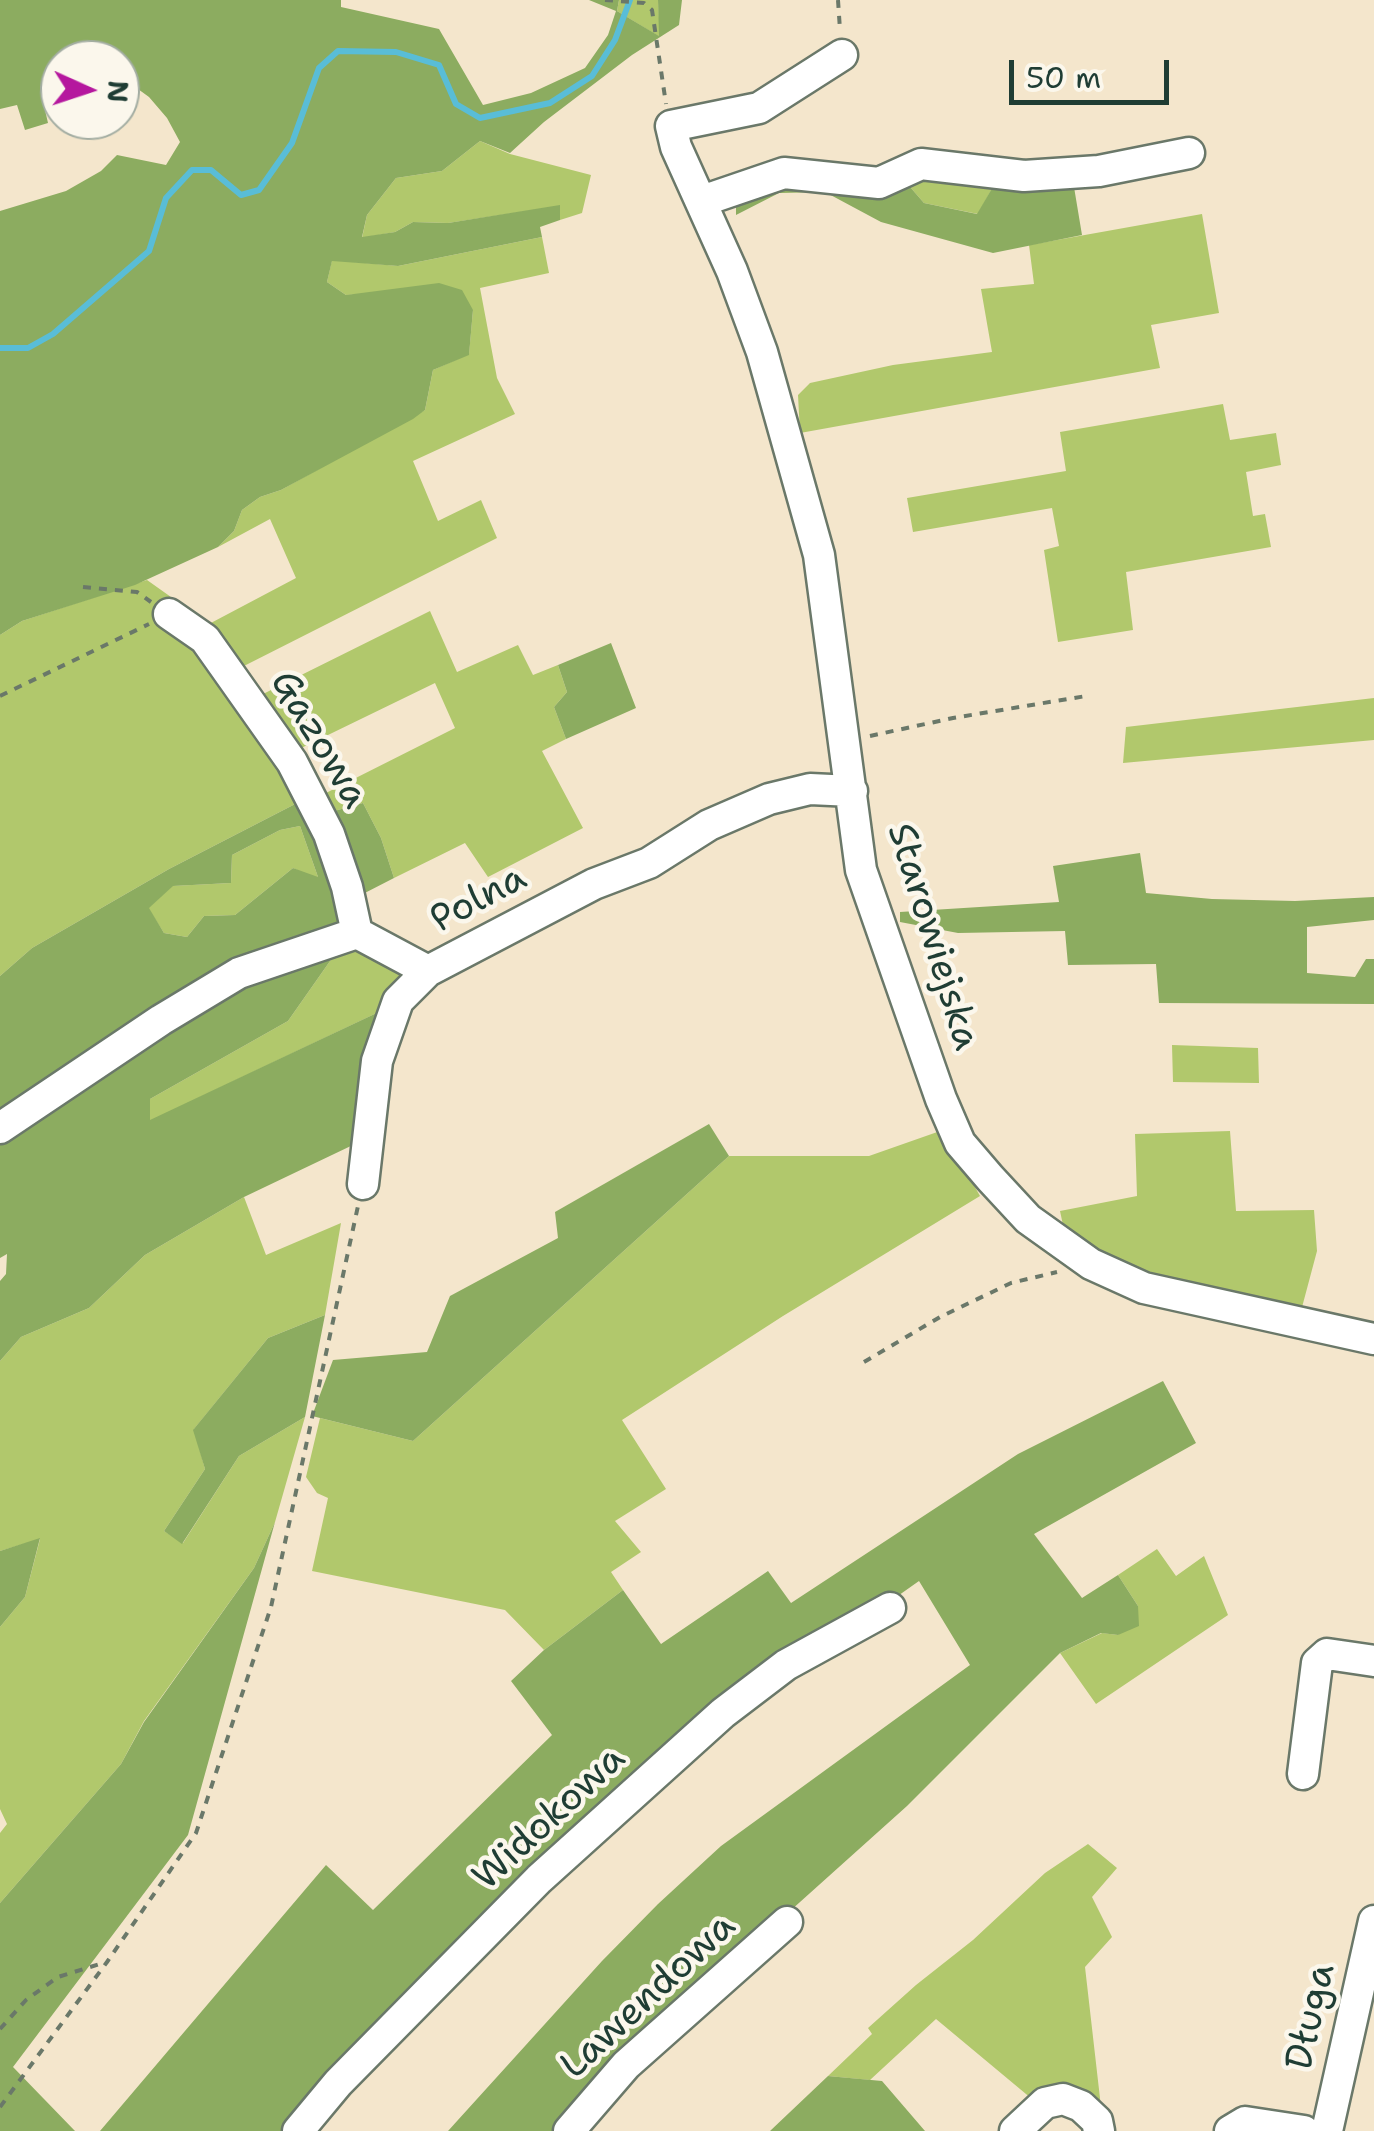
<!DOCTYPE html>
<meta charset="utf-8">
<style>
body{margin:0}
#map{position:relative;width:1374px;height:2131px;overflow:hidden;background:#f4e6cc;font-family:"Shantell Sans",sans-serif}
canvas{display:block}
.north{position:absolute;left:40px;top:40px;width:100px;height:100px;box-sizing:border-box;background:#fbf7ec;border:2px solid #a3ada2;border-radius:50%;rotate:93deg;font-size:28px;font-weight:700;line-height:40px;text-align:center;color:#1f3d34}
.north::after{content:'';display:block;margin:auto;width:35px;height:45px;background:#b5179e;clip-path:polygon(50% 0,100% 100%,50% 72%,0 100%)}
.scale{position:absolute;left:1009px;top:60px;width:160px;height:45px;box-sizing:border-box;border:5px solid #1f3d34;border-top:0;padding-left:12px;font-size:30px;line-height:35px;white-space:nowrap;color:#1f3d34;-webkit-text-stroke:8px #fbf7ec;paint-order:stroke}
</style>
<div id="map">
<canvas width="1374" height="2131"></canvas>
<div class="north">N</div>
<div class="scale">50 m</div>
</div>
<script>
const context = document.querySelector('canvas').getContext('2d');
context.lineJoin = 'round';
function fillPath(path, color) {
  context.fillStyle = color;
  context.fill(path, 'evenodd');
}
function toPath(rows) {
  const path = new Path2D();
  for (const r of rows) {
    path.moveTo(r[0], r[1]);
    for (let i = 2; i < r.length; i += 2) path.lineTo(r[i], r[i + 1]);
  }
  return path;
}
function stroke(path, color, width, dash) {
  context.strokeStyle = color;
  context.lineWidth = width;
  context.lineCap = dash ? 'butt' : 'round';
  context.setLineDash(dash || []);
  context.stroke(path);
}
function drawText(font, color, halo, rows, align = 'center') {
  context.font = font + ' "Shantell Sans",sans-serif';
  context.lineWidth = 9;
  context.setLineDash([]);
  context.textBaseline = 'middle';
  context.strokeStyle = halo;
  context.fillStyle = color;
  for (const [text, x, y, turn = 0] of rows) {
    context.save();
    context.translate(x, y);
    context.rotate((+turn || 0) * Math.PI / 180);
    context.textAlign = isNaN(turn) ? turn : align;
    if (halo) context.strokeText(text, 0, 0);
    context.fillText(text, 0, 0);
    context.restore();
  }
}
const green = toPath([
 [619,0,658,0,660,37,617,11],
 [480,141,510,154,591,175,582,213,560,220,560,206,448,223,413,222,395,232,362,238,367,215,396,178,442,171],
 [926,172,994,185,978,214,924,203,904,180],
 [1202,214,1219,313,1151,325,1160,368,800,433,798,395,810,383,893,365,992,352,981,289,1034,284,1029,245],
 [542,237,549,273,480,288,497,378,515,414,413,461,438,521,481,500,497,538,238,669,301,801,169,869,32,948,0,976,0,635,22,621,147,580,209,624,296,578,270,519,218,547,234,531,242,510,260,497,281,490,425,410,433,370,469,354,473,310,369,294,346,295,327,282,332,260,398,266],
 [1223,404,1230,440,1276,433,1281,465,1246,472,1253,516,1265,514,1271,547,1126,572,1133,630,1058,642,1044,550,1059,546,1052,508,913,532,907,498,1066,471,1060,432],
 [430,611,457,672,518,645,533,675,558,665,567,692,554,707,566,739,542,751,583,828,488,877,465,843,394,878,381,838,363,803,327,813,320,796,455,728,435,683,293,752,257,697],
 [1374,698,1374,740,1123,763,1126,727],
 [300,826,318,877,315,879,293,868,235,915,204,916,187,937,164,933,148,908,172,886,231,883,232,855,280,830],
 [349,934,410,975,383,1010,150,1121,150,1099,288,1021],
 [1172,1045,1258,1048,1259,1083,1173,1082],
 [943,1130,980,1196,783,1316,622,1420,666,1489,615,1521,641,1552,611,1572,623,1590,544,1650,505,1610,312,1571,328,1498,317,1493,306,1477,320,1418,413,1441,729,1156,869,1156],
 [1230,1131,1236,1211,1314,1210,1317,1251,1301,1311,1169,1284,1108,1260,1063,1225,1060,1211,1137,1196,1135,1134],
 [244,1197,266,1255,341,1223,325,1315,268,1338,194,1429,205,1469,164,1531,183,1543,239,1456,305,1417,275,1522,254,1568,144,1721,121,1764,0,1903,0,1833,7,1824,0,1809,0,1627,25,1597,40,1539,0,1551,0,1361,21,1337,89,1308,145,1255],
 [1157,1549,1176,1576,1204,1556,1228,1615,1096,1704,1060,1653,1102,1633,1118,1635,1138,1606,1118,1575],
 [1088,1844,1117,1868,1092,1897,1112,1937,1085,1967,1101,2107,1032,2099,936,2019,870,2080,828,2076,872,2034,868,2028,916,1985,973,1940,1045,1873]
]);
const forest = toPath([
 [0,0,341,0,341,7,439,29,483,105,531,93,585,68,608,35,616,11,589,0,619,0,617,11,659,36,658,0,682,0,679,25,632,55,544,122,510,153,480,141,442,171,396,178,367,215,362,237,395,232,413,222,448,223,560,205,560,220,540,227,542,237,398,266,332,261,327,282,346,295,439,283,462,290,473,310,469,355,433,370,425,410,413,419,281,490,260,497,242,510,234,531,218,547,135,585,22,621,0,635,0,211,66,191,101,171,117,155,166,165,180,142,167,118,149,97,120,76,120,60,60,60,60,91,42,97,48,123,25,130,17,105,0,109],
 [904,180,924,203,977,214,994,185,1074,187,1082,235,993,253,881,222,825,192,779,193,736,215,736,197,774,182],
 [611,643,636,708,566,739,554,707,567,692,558,665],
 [301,801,349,934,288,1021,150,1099,150,1120,383,1010,355,1144,244,1197,145,1255,89,1308,21,1337,0,1361,0,1281,6,1274,7,1254,0,1258,0,976,32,948,169,869],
 [300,826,318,877,293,868,235,915,204,916,187,937,164,933,149,908,173,886,231,883,232,855,280,830],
 [363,803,381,838,394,878,357,897,327,813],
 [1140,853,1146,893,1212,899,1295,901,1374,897,1374,920,1307,927,1307,973,1355,977,1366,959,1374,959,1374,1004,1159,1003,1156,964,1068,965,1065,931,958,933,900,922,900,912,1059,902,1053,866],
 [709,1124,729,1156,413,1441,312,1416,333,1360,427,1352,450,1296,558,1238,555,1212],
 [325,1315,305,1417,239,1456,182,1544,164,1531,205,1469,193,1430,268,1338],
 [1163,1381,1196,1443,1034,1534,1082,1598,1118,1575,1138,1606,1139,1626,1118,1635,1101,1633,1060,1653,907,1806,712,1981,557,2131,448,2131,602,1961,658,1904,721,1846,970,1665,919,1581,607,1801,444,1954,294,2131,100,2131,326,1865,373,1910,552,1735,511,1681,544,1650,623,1590,661,1644,768,1571,791,1603,1018,1454],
 [275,1522,188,1835,13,2067,75,2131,0,2131,0,1903,121,1764,144,1722,254,1568],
 [40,1538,25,1597,0,1627,0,1551],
 [828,2076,882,2081,925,2131,770,2131]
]);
const stream = toPath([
 [0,348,28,348,53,334,149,251,166,198,192,170,211,170,241,195,259,190,292,143,319,68,338,51,396,52,439,65,456,104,480,118,550,103,592,76,615,40,630,0]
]);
const path = toPath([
 [605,0,644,3,652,10,666,104],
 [838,0,840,30],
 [83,587,137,592,151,602],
 [0,696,149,624],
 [870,736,953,718,1086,696],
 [864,1362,940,1317,1011,1283,1057,1272],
 [0,2029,26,2000,58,1977,103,1963],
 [0,2107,107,1962,196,1833,271,1607,358,1206]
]);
const minor = toPath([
 [842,55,759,108,671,126,676,147,732,271,762,352,819,555,861,870,941,1099,960,1143,990,1178,1028,1219,1091,1264,1144,1288,1374,1339],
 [702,201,784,173,879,183,921,164,1024,176,1099,171,1189,153],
 [169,614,205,639,292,762,329,834,347,887,357,933],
 [0,1128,161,1020,239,973,357,933,428,971],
 [363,1184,377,1061,398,1001,428,971,594,884,649,863,709,825,769,799,810,789,852,791],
 [1303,1774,1317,1663,1327,1654,1374,1661],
 [298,2131,338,2083,539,1879,723,1713,786,1665,890,1608],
 [569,2131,626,2065,787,1922],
 [1015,2131,1045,2103,1063,2099,1081,2106,1097,2121,1099,2131],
 [1230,2131,1245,2122,1304,2131],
 [1327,2131,1374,1921]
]);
const streetNames = [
 ["Gazowa",318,740,59],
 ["Polna",479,900,-28],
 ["Starowiejska",932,937,73],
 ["Widokowa",550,1819,-43],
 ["Lawendowa",649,1997,-43],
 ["Długa",1312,2017,-77]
];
fillPath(green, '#b1c86c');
fillPath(forest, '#8cac60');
stroke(stream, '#59bdd7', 6);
stroke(minor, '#6a7869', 35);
stroke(path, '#6a7869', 4, [8, 8]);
stroke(minor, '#fff', 30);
drawText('38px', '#1f3d34', '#fbf7ec', streetNames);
</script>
